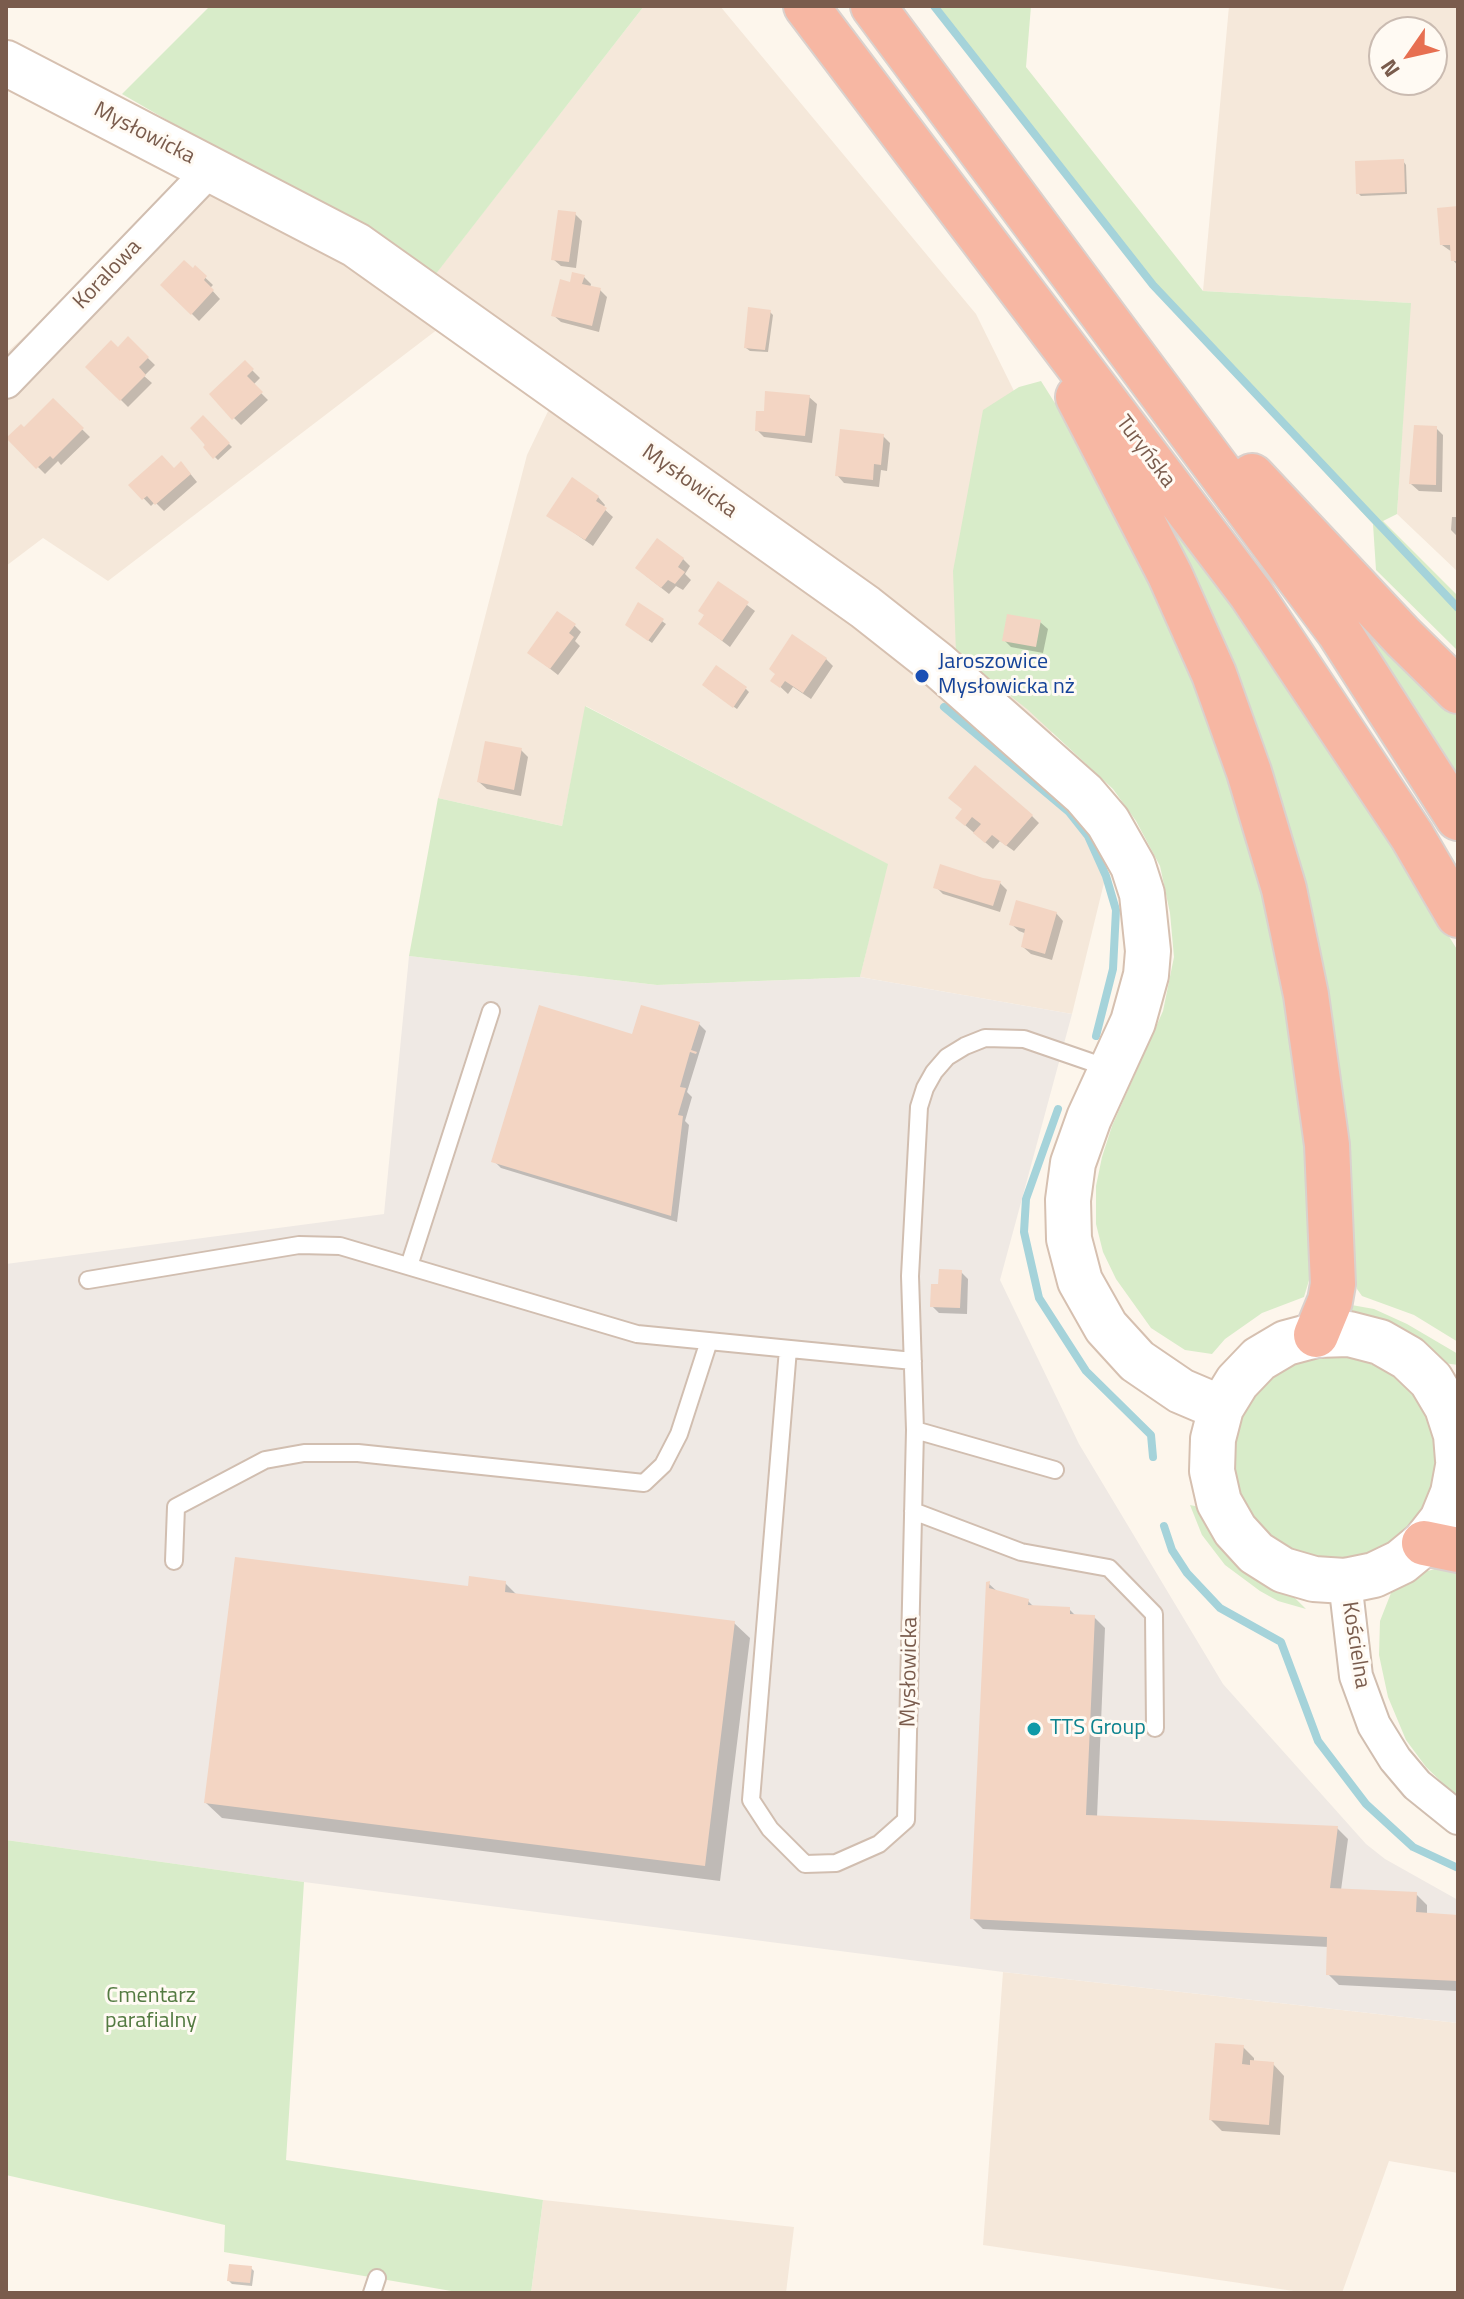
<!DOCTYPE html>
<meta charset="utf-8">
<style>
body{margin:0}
#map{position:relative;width:1464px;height:2299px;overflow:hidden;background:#fdf6ec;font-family:"Titillium Web",sans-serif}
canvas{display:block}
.frame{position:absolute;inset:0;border:8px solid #7a5c4d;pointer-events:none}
.north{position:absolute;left:1368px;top:16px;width:80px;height:80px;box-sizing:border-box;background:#fffaf3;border:2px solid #cabbb1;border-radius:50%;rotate:236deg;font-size:22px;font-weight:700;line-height:32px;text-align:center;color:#7a5c4d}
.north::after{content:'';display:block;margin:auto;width:28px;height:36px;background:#e76f51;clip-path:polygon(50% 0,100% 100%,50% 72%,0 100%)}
</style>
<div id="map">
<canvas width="1464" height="2299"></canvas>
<div class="frame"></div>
<div class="north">N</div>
</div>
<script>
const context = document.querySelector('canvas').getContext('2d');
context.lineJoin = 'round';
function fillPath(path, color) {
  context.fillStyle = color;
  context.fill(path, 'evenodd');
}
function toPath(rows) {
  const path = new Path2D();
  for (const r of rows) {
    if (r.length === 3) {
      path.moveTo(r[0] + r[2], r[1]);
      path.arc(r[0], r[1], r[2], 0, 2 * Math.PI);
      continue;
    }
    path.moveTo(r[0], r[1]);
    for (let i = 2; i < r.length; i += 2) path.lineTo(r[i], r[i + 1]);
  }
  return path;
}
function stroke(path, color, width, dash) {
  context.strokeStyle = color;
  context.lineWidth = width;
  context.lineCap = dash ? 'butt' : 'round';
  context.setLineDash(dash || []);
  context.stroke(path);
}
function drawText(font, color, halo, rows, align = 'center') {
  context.font = font + ' "Titillium Web",sans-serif';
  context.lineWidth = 6;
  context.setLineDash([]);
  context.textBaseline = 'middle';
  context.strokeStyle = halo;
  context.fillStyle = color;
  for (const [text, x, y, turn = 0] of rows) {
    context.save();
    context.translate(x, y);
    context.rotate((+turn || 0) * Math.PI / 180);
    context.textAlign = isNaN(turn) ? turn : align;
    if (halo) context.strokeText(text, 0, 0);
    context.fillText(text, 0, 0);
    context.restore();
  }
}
const residential = toPath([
 [644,6,720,6,976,314,1088,541,1047,758,1112,850,1072,1014,860,977,887,864,586,706,562,826,438,798,527,455,551,405,455,316,108,581,43,538,6,566,6,353,211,169,422,291],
 [1229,6,1458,6,1458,572,1397,514,1410,303,1203,291],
 [1384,32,1432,32,1432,80,1384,80],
 [1003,1972,1458,2023,1458,2173,1389,2161,1342,2293,1307,2293,983,2245],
 [543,2200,794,2227,786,2293,531,2293]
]);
const industrial = toPath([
 [409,956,657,985,860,977,1072,1014,1000,1280,1079,1444,1223,1684,1366,1844,1385,1859,1458,1900,1458,2023,1003,1972,304,1882,6,1840,6,1264,384,1214]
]);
const green = toPath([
 [210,6,644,6,435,275,122,94],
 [931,6,1031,6,1026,67,1203,291,1411,303,1397,514,1383,521,1458,596,1458,651,1376,570,1373,524,1157,293],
 [1041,381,1065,419,1152,575,1230,766,1291,996,1318,1275,1310,1277,1304,1297,1262,1313,1225,1339,1212,1354,1185,1350,1151,1328,1116,1279,1103,1252,1096,1224,1096,1186,1102,1157,1112,1126,1163,1011,1174,957,1170,913,1160,866,1136,821,1113,789,1027,709,956,653,953,571,983,410,1019,387],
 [1150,498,1229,603,1321,736,1384,831,1458,951,1458,1342,1414,1315,1362,1296,1357,1289,1355,1274,1346,1274,1336,1121],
 [1279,520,1458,707,1458,787],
 [585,706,888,864,860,977,657,985,409,956,438,798,562,826],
 [1346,1304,1374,1309,1407,1324,1458,1354,1458,1365,1437,1362,1348,1321],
 [1334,1459,102],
 [1190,1505,1204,1508,1306,1609,1278,1601,1260,1591,1225,1565,1202,1535],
 [1439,1568,1458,1570,1458,1798,1426,1767,1406,1740,1388,1697,1379,1655,1380,1621,1391,1593,1412,1575],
 [6,1840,304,1882,286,2160,543,2200,531,2293,463,2293,224,2252,225,2225,6,2175]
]);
const shadow = toPath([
 [1403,161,1406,165,1407,194,1361,196,1358,193],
 [1458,208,1458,266,1453,260,1452,252,1442,245],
 [575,214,582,221,576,268,561,266,553,259],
 [195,268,213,285,210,288,220,299,199,321,163,285],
 [584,277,591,284,590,288,600,290,607,297,599,332,561,322,553,315,572,284],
 [770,312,773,315,768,352,750,351,746,348],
 [128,339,155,365,144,376,152,383,128,407,88,367,118,350],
 [245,363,260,378,253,385,268,400,241,425,211,395],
 [809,397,817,404,812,443,764,437,757,430],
 [53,401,90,437,61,465,58,461,45,474,9,438,24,430],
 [203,418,232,447,218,460,205,447],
 [1436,428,1443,435,1442,492,1419,491,1411,484],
 [883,436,890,443,887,471,881,470,879,487,844,483,837,475],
 [174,470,188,471,197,482,164,511,155,502,151,506,131,485],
 [598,497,605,505,603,508,613,517,593,546,549,515],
 [1452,517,1458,517,1458,537,1451,530],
 [683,559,690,566,685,574,691,580,683,590,676,586,669,594,645,575],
 [719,584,755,611,730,647,700,624],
 [639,605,666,624,652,643,630,627],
 [1040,622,1048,629,1043,653,1011,647,1004,640],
 [574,625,581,632,575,641,580,646,558,675,530,653],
 [826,659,833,666,811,699,793,687,788,694,773,680],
 [707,688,746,689,749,692,737,709],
 [521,750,528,757,521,796,487,789,479,782],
 [964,810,1032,816,1039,823,1014,851,1000,841,993,849,965,825],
 [983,880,1000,883,1007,890,1000,912,943,894,936,887],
 [1056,913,1063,921,1052,960,1031,954,1023,947,1027,934,1019,931,1011,924],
 [699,1024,706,1031,687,1092,692,1097,685,1121,689,1125,677,1222,501,1168,494,1161,634,1036],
 [961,1272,968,1279,967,1314,939,1313,932,1306,940,1286],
 [505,1583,518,1596,734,1623,750,1638,720,1881,222,1818,206,1803,470,1589],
 [988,1583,999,1593,1028,1601,1034,1607,1069,1609,1076,1616,1094,1617,1105,1628,1097,1817,1337,1828,1348,1839,1341,1890,1416,1894,1427,1905,1427,1915,1458,1918,1458,1991,1339,1985,1328,1974,1329,1947,983,1929,972,1918],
 [1243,2047,1254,2058,1254,2063,1273,2064,1284,2076,1280,2135,1222,2131,1211,2120],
 [251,2268,254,2271,252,2286,232,2284,229,2281]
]);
const stream = toPath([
 [934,6,1153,285,1458,608],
 [944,707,1069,812,1088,836,1106,876,1116,910,1113,969,1096,1036],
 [1058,1109,1026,1199,1024,1232,1039,1298,1086,1371,1151,1435,1153,1457],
 [1164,1526,1172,1550,1187,1573,1220,1608,1281,1642,1318,1741,1366,1804,1413,1847,1458,1868]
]);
const building = toPath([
 [1404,159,1405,192,1356,194,1355,161],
 [1458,206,1458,261,1451,261,1450,245,1440,245,1437,208],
 [558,210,576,212,569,262,551,260],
 [184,260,193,268,195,265,207,276,204,280,214,290,191,315,160,285],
 [572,272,585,275,582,284,601,288,592,326,551,316,560,279,570,282],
 [748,307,771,310,765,350,744,348],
 [128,336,149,357,139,367,146,375,120,401,85,367,111,340,118,347],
 [245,360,254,369,247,376,263,392,232,420,209,394],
 [765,391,810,395,805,436,755,431,756,411,764,411],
 [53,398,84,428,53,459,50,456,36,469,6,438,21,424,24,427],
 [203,415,230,443,213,459,203,447,205,445,190,428],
 [1414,425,1437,426,1436,485,1409,484],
 [840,429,884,434,881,465,874,464,873,480,835,476],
 [162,455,174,468,181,461,191,474,155,505,147,496,142,500,128,485],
 [572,477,599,496,596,501,607,508,585,540,546,516],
 [657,538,684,558,678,567,685,572,675,584,668,580,661,588,635,568],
 [718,581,749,602,722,641,698,624,704,615,698,611],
 [638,602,664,619,648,641,625,625],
 [557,611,576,624,569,633,574,637,550,669,527,653],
 [1007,614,1041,620,1036,647,1002,641],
 [792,634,827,658,803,693,785,681,780,688,770,681,775,674,769,669],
 [716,665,747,687,733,708,702,685],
 [485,741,522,748,514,790,477,782],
 [975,765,1033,815,1006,846,992,835,985,843,973,833,981,824,972,817,965,826,955,818,962,809,948,798],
 [940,864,983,878,1001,881,993,906,933,888],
 [1016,900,1057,912,1045,954,1021,947,1025,929,1009,925],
 [539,1005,632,1034,641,1005,700,1022,691,1050,697,1052,696,1054,690,1052,680,1087,686,1088,678,1115,683,1116,671,1216,491,1162],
 [939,1269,962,1270,960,1308,930,1307,931,1284,938,1284],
 [235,1557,468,1586,469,1576,506,1581,505,1592,735,1621,705,1866,204,1803],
 [990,1581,989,1588,1029,1599,1028,1605,1070,1607,1070,1614,1095,1615,1086,1815,1338,1826,1330,1888,1417,1892,1416,1912,1458,1915,1458,1981,1326,1975,1327,1937,970,1919,986,1582],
 [1215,2043,1244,2045,1242,2064,1250,2065,1250,2060,1274,2062,1269,2125,1209,2120],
 [229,2264,252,2266,250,2283,227,2281]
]);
const lane = toPath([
 [409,1266,491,1011],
 [88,1280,299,1245,340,1246,637,1334,913,1361],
 [788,1349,751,1800,770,1829,805,1864,836,1863,879,1844,906,1820,915,1430,910,1276,919,1107,925,1088,934,1072,947,1057,965,1046,985,1038,1024,1039,1111,1069],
 [915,1430,1055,1470],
 [913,1511,1021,1552,1109,1568,1154,1614,1155,1728],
 [174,1561,176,1507,265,1460,304,1453,358,1453,644,1483,663,1465,679,1434,709,1341],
 [372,2293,377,2278]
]);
const street = toPath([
 [6,382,211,169],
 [1345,1581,1356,1676,1374,1725,1395,1759,1417,1785,1458,1818]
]);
const secondary = toPath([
 [6,63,356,245,865,607,936,663,1084,794,1108,822,1133,866,1142,894,1148,951,1146,975,1133,1022,1089,1118,1073,1163,1068,1200,1069,1239,1080,1281,1106,1327,1137,1361,1181,1391,1221,1408],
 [1458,1460,1456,1435,1447,1407,1431,1380,1408,1358,1380,1342,1349,1334,1316,1335,1286,1343,1259,1359,1237,1382,1221,1408,1213,1439,1212,1471,1219,1502,1235,1530,1256,1553,1283,1570,1314,1579,1345,1581,1374,1575,1401,1562,1424,1543,1442,1520,1453,1493,1458,1466]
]);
const highway = toPath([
 [806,6,1251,594,1412,836,1458,915],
 [873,6,1339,632,1458,818],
 [1078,397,1170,575,1214,674,1249,772,1284,889,1306,995,1327,1145,1333,1284,1330,1301,1316,1335],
 [1252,476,1403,637,1458,691],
 [1424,1543,1458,1550]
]);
const markers = [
 [922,676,8,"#1a4fb4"],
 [1034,1729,8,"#0f9aa8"]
];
const streetNames = [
 ["Mysłowicka",144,134,27],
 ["Koralowa",108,275,-46],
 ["Turyńska",1145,452,53],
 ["Mysłowicka",689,482,35],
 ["Kościelna",1355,1645,81],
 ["Mysłowicka",910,1672,-89]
];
const transitNames = [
 ["Jaroszowice",938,663],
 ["Mysłowicka nż",938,688]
];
const cultureNames = [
 ["TTS Group",1050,1729]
];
const parkNames = [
 ["Cmentarz",151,1997],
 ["parafialny",151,2022]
];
fillPath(residential, '#f5e8da');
fillPath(industrial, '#efe9e4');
fillPath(green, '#d8ecc9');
fillPath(shadow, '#0003');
stroke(stream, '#a5d3da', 8);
fillPath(building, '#f3d5c3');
stroke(lane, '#d1beb0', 20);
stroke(street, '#d1beb0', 36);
stroke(secondary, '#d6c0b0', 48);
stroke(highway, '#dad1cd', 48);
stroke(lane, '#fff', 16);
stroke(street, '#fff', 32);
stroke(secondary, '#fff', 44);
stroke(highway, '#f7b7a3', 44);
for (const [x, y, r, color] of markers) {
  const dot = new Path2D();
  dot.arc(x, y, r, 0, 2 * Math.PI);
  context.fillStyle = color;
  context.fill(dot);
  stroke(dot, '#fffaf3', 3);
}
drawText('22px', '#7a5c4d', '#fffaf3', streetNames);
drawText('22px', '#164399', '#fffaf3', transitNames, 'left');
drawText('22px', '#0d838f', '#fffaf3', cultureNames, 'left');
drawText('22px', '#537a41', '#fffaf3', parkNames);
</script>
